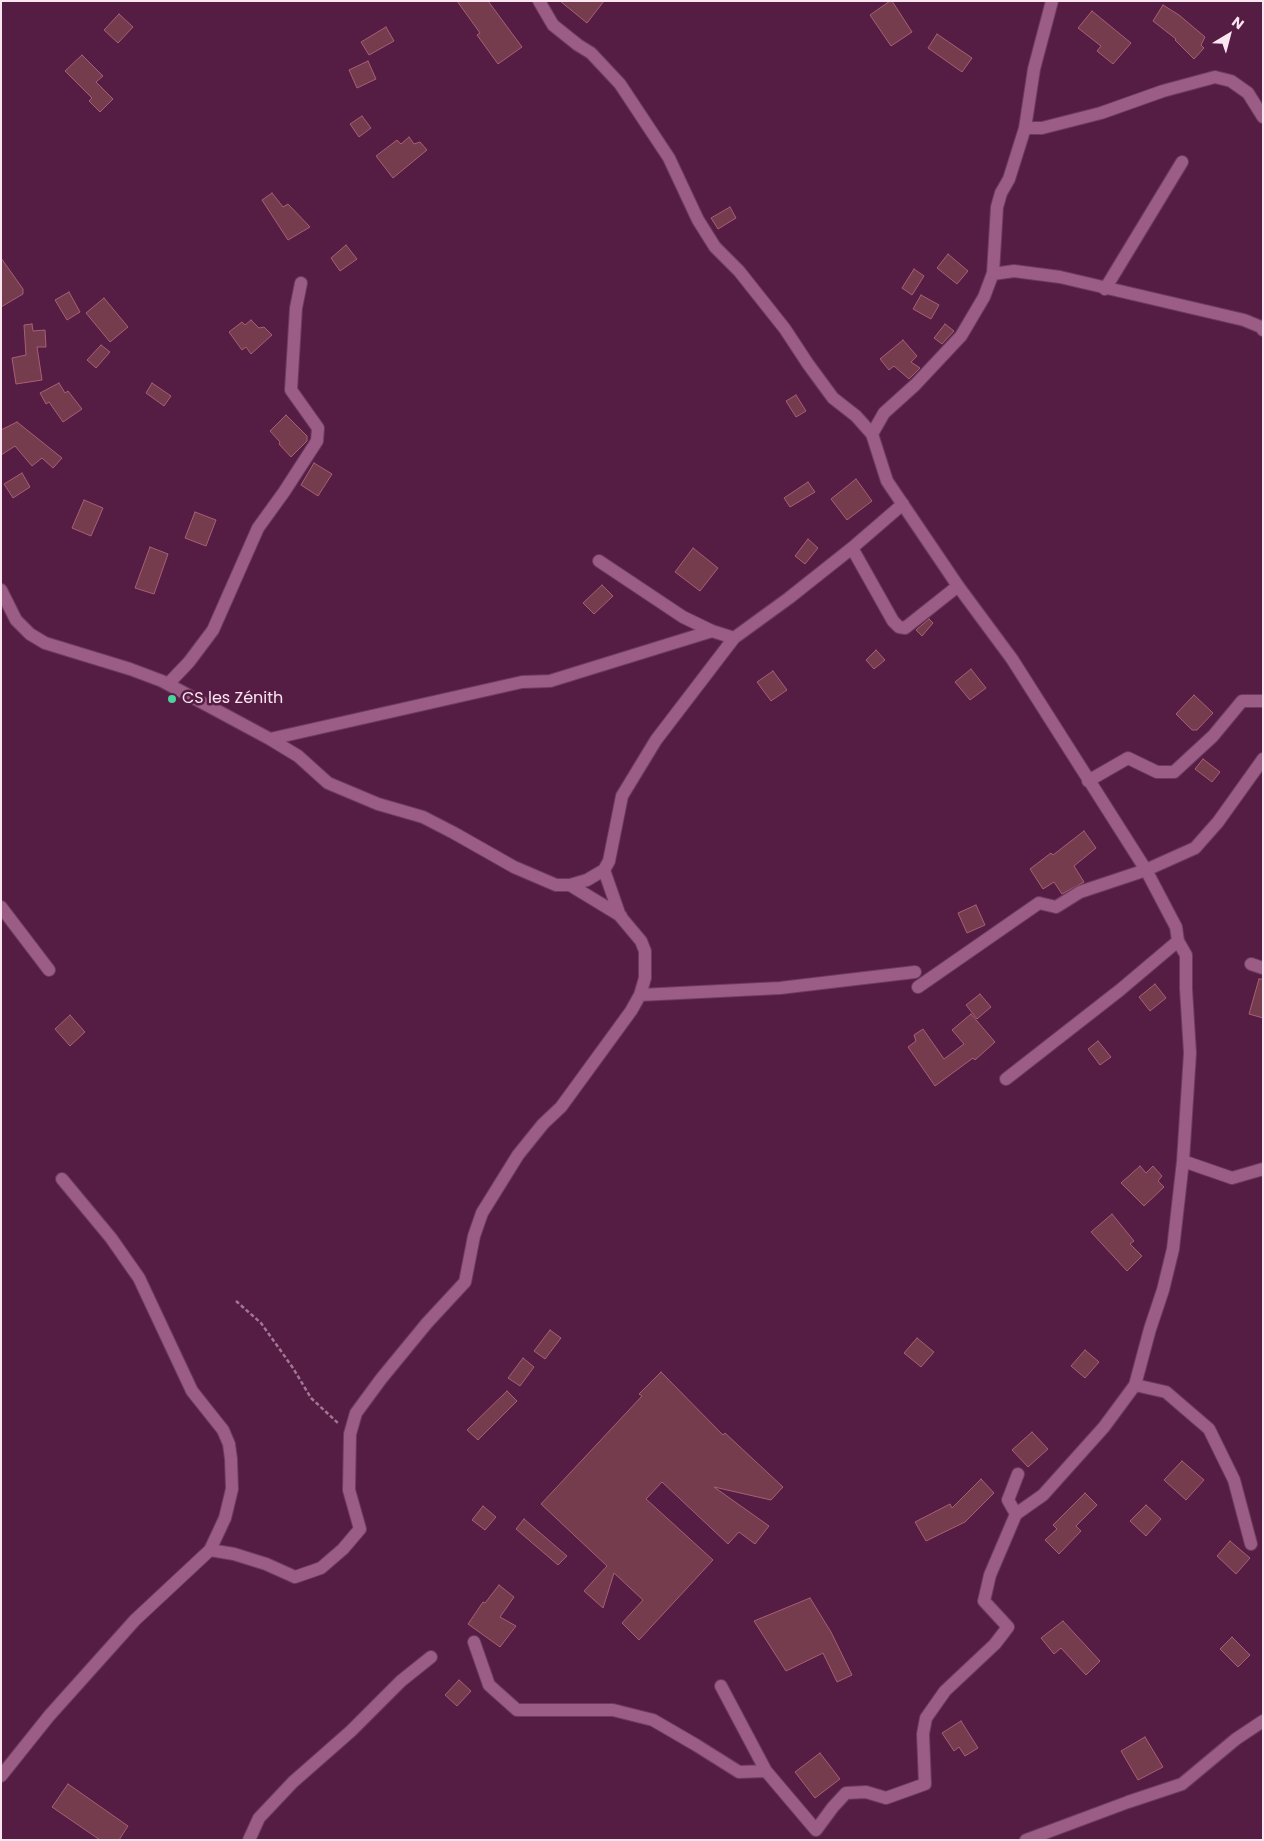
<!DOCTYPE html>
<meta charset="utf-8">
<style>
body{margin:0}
#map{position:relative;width:1264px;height:1841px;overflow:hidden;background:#561d44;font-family:Poppins,sans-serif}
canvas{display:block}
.frame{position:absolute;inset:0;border:2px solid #fbe5f1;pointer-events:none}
.north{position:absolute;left:1204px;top:10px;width:50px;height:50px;-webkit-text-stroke:4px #561d44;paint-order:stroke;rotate:37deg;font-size:14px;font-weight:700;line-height:20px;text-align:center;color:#fbe5f1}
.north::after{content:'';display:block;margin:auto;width:18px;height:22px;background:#fbe5f1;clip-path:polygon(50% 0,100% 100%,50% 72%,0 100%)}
</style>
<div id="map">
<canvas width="1264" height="1841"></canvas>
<div class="frame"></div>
<div class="north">N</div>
</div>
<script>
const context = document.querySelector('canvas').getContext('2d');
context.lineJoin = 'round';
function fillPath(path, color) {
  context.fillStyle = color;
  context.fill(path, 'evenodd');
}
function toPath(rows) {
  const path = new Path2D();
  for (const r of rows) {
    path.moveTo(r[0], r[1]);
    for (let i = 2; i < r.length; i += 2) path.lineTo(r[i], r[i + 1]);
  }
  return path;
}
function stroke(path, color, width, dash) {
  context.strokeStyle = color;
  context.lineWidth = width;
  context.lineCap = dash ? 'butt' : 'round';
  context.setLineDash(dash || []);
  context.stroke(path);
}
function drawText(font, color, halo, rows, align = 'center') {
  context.font = font + ' Poppins,sans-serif';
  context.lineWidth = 5;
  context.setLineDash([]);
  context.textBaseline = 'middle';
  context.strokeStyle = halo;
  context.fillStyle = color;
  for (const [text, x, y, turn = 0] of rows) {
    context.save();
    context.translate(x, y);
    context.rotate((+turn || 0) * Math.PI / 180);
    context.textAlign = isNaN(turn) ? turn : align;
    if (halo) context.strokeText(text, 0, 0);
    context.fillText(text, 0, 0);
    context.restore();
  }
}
const building = toPath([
 [457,1,488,1,522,47,498,64,477,35,480,33,457,1],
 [560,1,604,1,587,23,560,1],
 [890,1,892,1,912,32,891,46,870,15,890,1],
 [1163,5,1179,15,1205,37,1201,45,1204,48,1194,59,1175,40,1176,39,1153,21,1163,5],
 [1092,11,1131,43,1113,64,1097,51,1101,46,1078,28,1092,11],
 [119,14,133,27,118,43,104,30,119,14],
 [386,27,394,41,369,55,361,42,386,27],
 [937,34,972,58,962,72,928,48,937,34],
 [82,55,103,76,96,82,113,99,100,112,89,101,92,98,65,71,82,55],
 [368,61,376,79,357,88,349,70,368,61],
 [362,116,371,128,359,137,350,124,362,116],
 [409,137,414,144,420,142,427,150,393,178,376,156,397,140,401,144,409,137],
 [272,193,283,207,288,204,310,227,288,240,262,200,272,193],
 [730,207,736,218,718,229,711,218,730,207],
 [346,245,357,259,340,271,331,258,346,245],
 [948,254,968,271,957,284,937,268,948,254],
 [1,258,23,289,23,294,1,307,1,258],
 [914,269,924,276,912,295,902,288,914,269],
 [69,292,80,312,67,320,55,300,69,292],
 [921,295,939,305,931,319,913,309,921,295],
 [104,298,128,327,110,342,86,313,104,298],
 [251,320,259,328,264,327,272,335,251,354,246,347,242,350,229,332,242,322,245,325,251,320],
 [32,324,33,331,45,330,46,347,37,347,42,380,16,384,12,358,26,355,24,325,32,324],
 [945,324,954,331,942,344,934,338,945,324],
 [903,340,917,356,911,362,920,368,909,379,894,366,889,370,880,359,903,340],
 [101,345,110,352,96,368,87,360,101,345],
 [59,383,65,393,68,391,82,409,63,422,49,402,46,404,40,393,59,383],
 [152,383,171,396,164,406,146,393,152,383],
 [796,395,806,411,796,417,786,401,796,395],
 [286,415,307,436,307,441,291,457,279,444,280,442,270,431,286,415],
 [17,422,62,458,53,468,42,458,32,466,15,446,1,455,1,430,17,422],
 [314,463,332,474,318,496,301,485,314,463],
 [22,473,30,487,13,498,4,484,22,473],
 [856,479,872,501,847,520,831,499,856,479],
 [808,482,815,492,790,507,784,498,808,482],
 [84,500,103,508,91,536,72,528,84,500],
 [195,512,216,520,206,546,185,538,195,512],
 [808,539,818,548,805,564,795,556,808,539],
 [150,547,168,554,154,594,135,588,150,547],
 [693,548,718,568,700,591,675,572,693,548],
 [602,585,613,596,594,614,583,603,602,585],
 [929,619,933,623,922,636,916,630,929,619],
 [876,650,885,660,874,669,866,660,876,650],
 [971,669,986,688,970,700,955,682,971,669],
 [773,671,787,690,771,701,757,682,773,671],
 [1194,695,1213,713,1197,730,1192,730,1176,714,1194,695],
 [1203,759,1220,772,1212,782,1195,769,1203,759],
 [1084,831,1096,848,1074,866,1084,882,1062,894,1054,882,1043,889,1030,869,1051,853,1053,855,1084,831],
 [976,905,985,925,967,933,958,913,976,905],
 [1259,979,1263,979,1263,1018,1249,1014,1259,979],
 [1155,984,1166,998,1150,1011,1139,997,1155,984],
 [980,994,991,1007,977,1019,966,1005,980,994],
 [971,1014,995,1042,975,1060,973,1058,935,1086,908,1047,916,1041,914,1035,923,1029,944,1059,964,1044,952,1030,971,1014],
 [70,1015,85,1032,70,1046,55,1029,70,1015],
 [1098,1041,1111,1057,1100,1065,1088,1049,1098,1041],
 [1140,1166,1146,1173,1153,1166,1162,1176,1158,1181,1164,1187,1144,1206,1121,1183,1140,1166],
 [1112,1214,1134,1241,1130,1244,1142,1256,1127,1271,1091,1232,1112,1214],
 [550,1330,561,1338,545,1359,534,1351,550,1330],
 [917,1338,934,1352,921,1367,904,1353,917,1338],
 [1085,1350,1099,1362,1085,1378,1071,1366,1085,1350],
 [523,1358,534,1367,520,1386,508,1378,523,1358],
 [661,1372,723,1435,725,1433,783,1487,771,1500,714,1487,769,1526,755,1544,739,1532,728,1544,662,1482,646,1499,713,1560,639,1640,622,1623,643,1600,614,1573,603,1608,584,1591,607,1566,541,1504,642,1396,639,1394,661,1372],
 [507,1391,517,1401,478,1440,467,1430,507,1391],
 [1032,1432,1048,1449,1028,1467,1012,1450,1032,1432],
 [1182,1461,1204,1480,1186,1500,1164,1480,1182,1461],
 [981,1479,994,1493,965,1522,926,1541,915,1522,950,1504,952,1508,981,1479],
 [1085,1493,1097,1505,1076,1526,1081,1531,1059,1554,1045,1540,1057,1529,1053,1525,1085,1493],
 [1146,1505,1161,1519,1146,1536,1130,1521,1146,1505],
 [483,1506,496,1517,485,1530,472,1520,483,1506],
 [524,1519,567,1556,558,1565,516,1529,524,1519],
 [1230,1541,1250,1558,1236,1574,1217,1556,1230,1541],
 [499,1585,514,1597,500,1617,516,1626,500,1647,468,1624,483,1602,485,1603,499,1585],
 [810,1598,831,1632,852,1675,837,1682,823,1653,786,1671,754,1621,810,1598],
 [1063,1621,1100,1661,1086,1675,1061,1648,1054,1654,1041,1638,1063,1621],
 [1232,1637,1250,1655,1238,1667,1220,1649,1232,1637],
 [459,1680,471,1691,457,1706,445,1695,459,1680],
 [961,1721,978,1748,965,1756,959,1747,954,1751,942,1733,961,1721],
 [1145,1737,1163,1767,1138,1780,1121,1751,1145,1737],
 [820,1753,840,1779,815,1798,795,1772,820,1753],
 [68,1784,128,1826,119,1840,100,1840,52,1807,68,1784]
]);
const path = toPath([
 [236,1301,261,1323,293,1368,311,1398,339,1424]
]);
const minor = toPath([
 [539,1,553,25,578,45,591,53,620,84,669,158,698,220,715,247,739,271,785,329,808,364,833,398,856,416,872,434,887,481,958,586,1012,659,1146,870,1176,927,1178,941,1186,955,1186,989,1190,1053,1183,1161,1173,1249,1163,1290,1150,1329,1135,1385,1104,1427,1043,1495,1016,1514,990,1575,984,1601,1008,1627,995,1644,945,1691,926,1718,923,1734,925,1784,886,1798,866,1792,846,1793,833,1807,816,1830,766,1771,721,1686],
 [1025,128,1034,69,1052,1],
 [993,274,1014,271,1060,277,1244,320,1261,327,1263,330],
 [1105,289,1182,162],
 [872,434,884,413,915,385,961,336,984,297,993,273,997,207,1001,193,1009,179,1025,128,1042,128,1101,113,1163,91,1215,77,1231,81,1248,93,1263,117],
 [852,548,893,621,899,627,905,628,958,586],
 [599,561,683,617,712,631,734,638],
 [1,590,16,620,30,634,45,643,130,669,162,681,270,739,298,756,328,783,378,804,423,817,454,833,514,867,556,885,570,885,587,880,604,870,609,861,622,796,656,740,734,638,789,598,852,548,903,504],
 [168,684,189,662,213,630,258,528,284,492,317,441,318,428,291,390,296,308,301,283],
 [270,739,522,682,550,681,712,631],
 [1088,781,1128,758,1157,772,1174,772,1213,736,1242,701,1263,701],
 [570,885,621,916],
 [1,907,49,970],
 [1251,964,1263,968],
 [918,987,1039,903,1056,907,1080,892,1146,870,1195,848,1218,822,1263,759],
 [640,995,780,988,915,972],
 [1006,1079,1120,990,1178,941],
 [1183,1161,1232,1178,1263,1169],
 [1135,1385,1166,1392,1209,1429,1234,1480,1251,1544],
 [1016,1514,1008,1500,1018,1474],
 [210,1550,234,1554,266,1564,295,1577,321,1568,343,1549,360,1529,349,1490,350,1434,356,1413,381,1379,427,1323,465,1282,474,1236,482,1213,518,1155,543,1124,561,1107,631,1011,640,995,645,978,645,951,641,941,620,916,604,870],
 [474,1642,489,1685,517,1710,613,1710,653,1720,696,1745,739,1772,766,1771],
 [1,1776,49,1716,135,1620,210,1550,225,1518,232,1489,231,1459,229,1444,223,1430,192,1391,139,1278,111,1238,62,1179],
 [249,1840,259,1818,293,1782,351,1731,401,1681,431,1657],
 [1026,1840,1128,1802,1182,1784,1236,1739,1263,1721]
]);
const markers = [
 [172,699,5,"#4cd39b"]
];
const poiNames = [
 ["CS les Zénith",182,699]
];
fillPath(building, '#753c4d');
stroke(building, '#a85f74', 1);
stroke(minor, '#6b3c5e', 14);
stroke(path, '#a17892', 2.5, [4, 2.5]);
stroke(minor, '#9b5c85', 12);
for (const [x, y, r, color] of markers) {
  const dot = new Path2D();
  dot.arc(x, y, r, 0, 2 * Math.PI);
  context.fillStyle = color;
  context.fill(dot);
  stroke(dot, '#561d44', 2);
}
drawText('16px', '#fbe5f1', '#561d44', poiNames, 'left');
</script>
